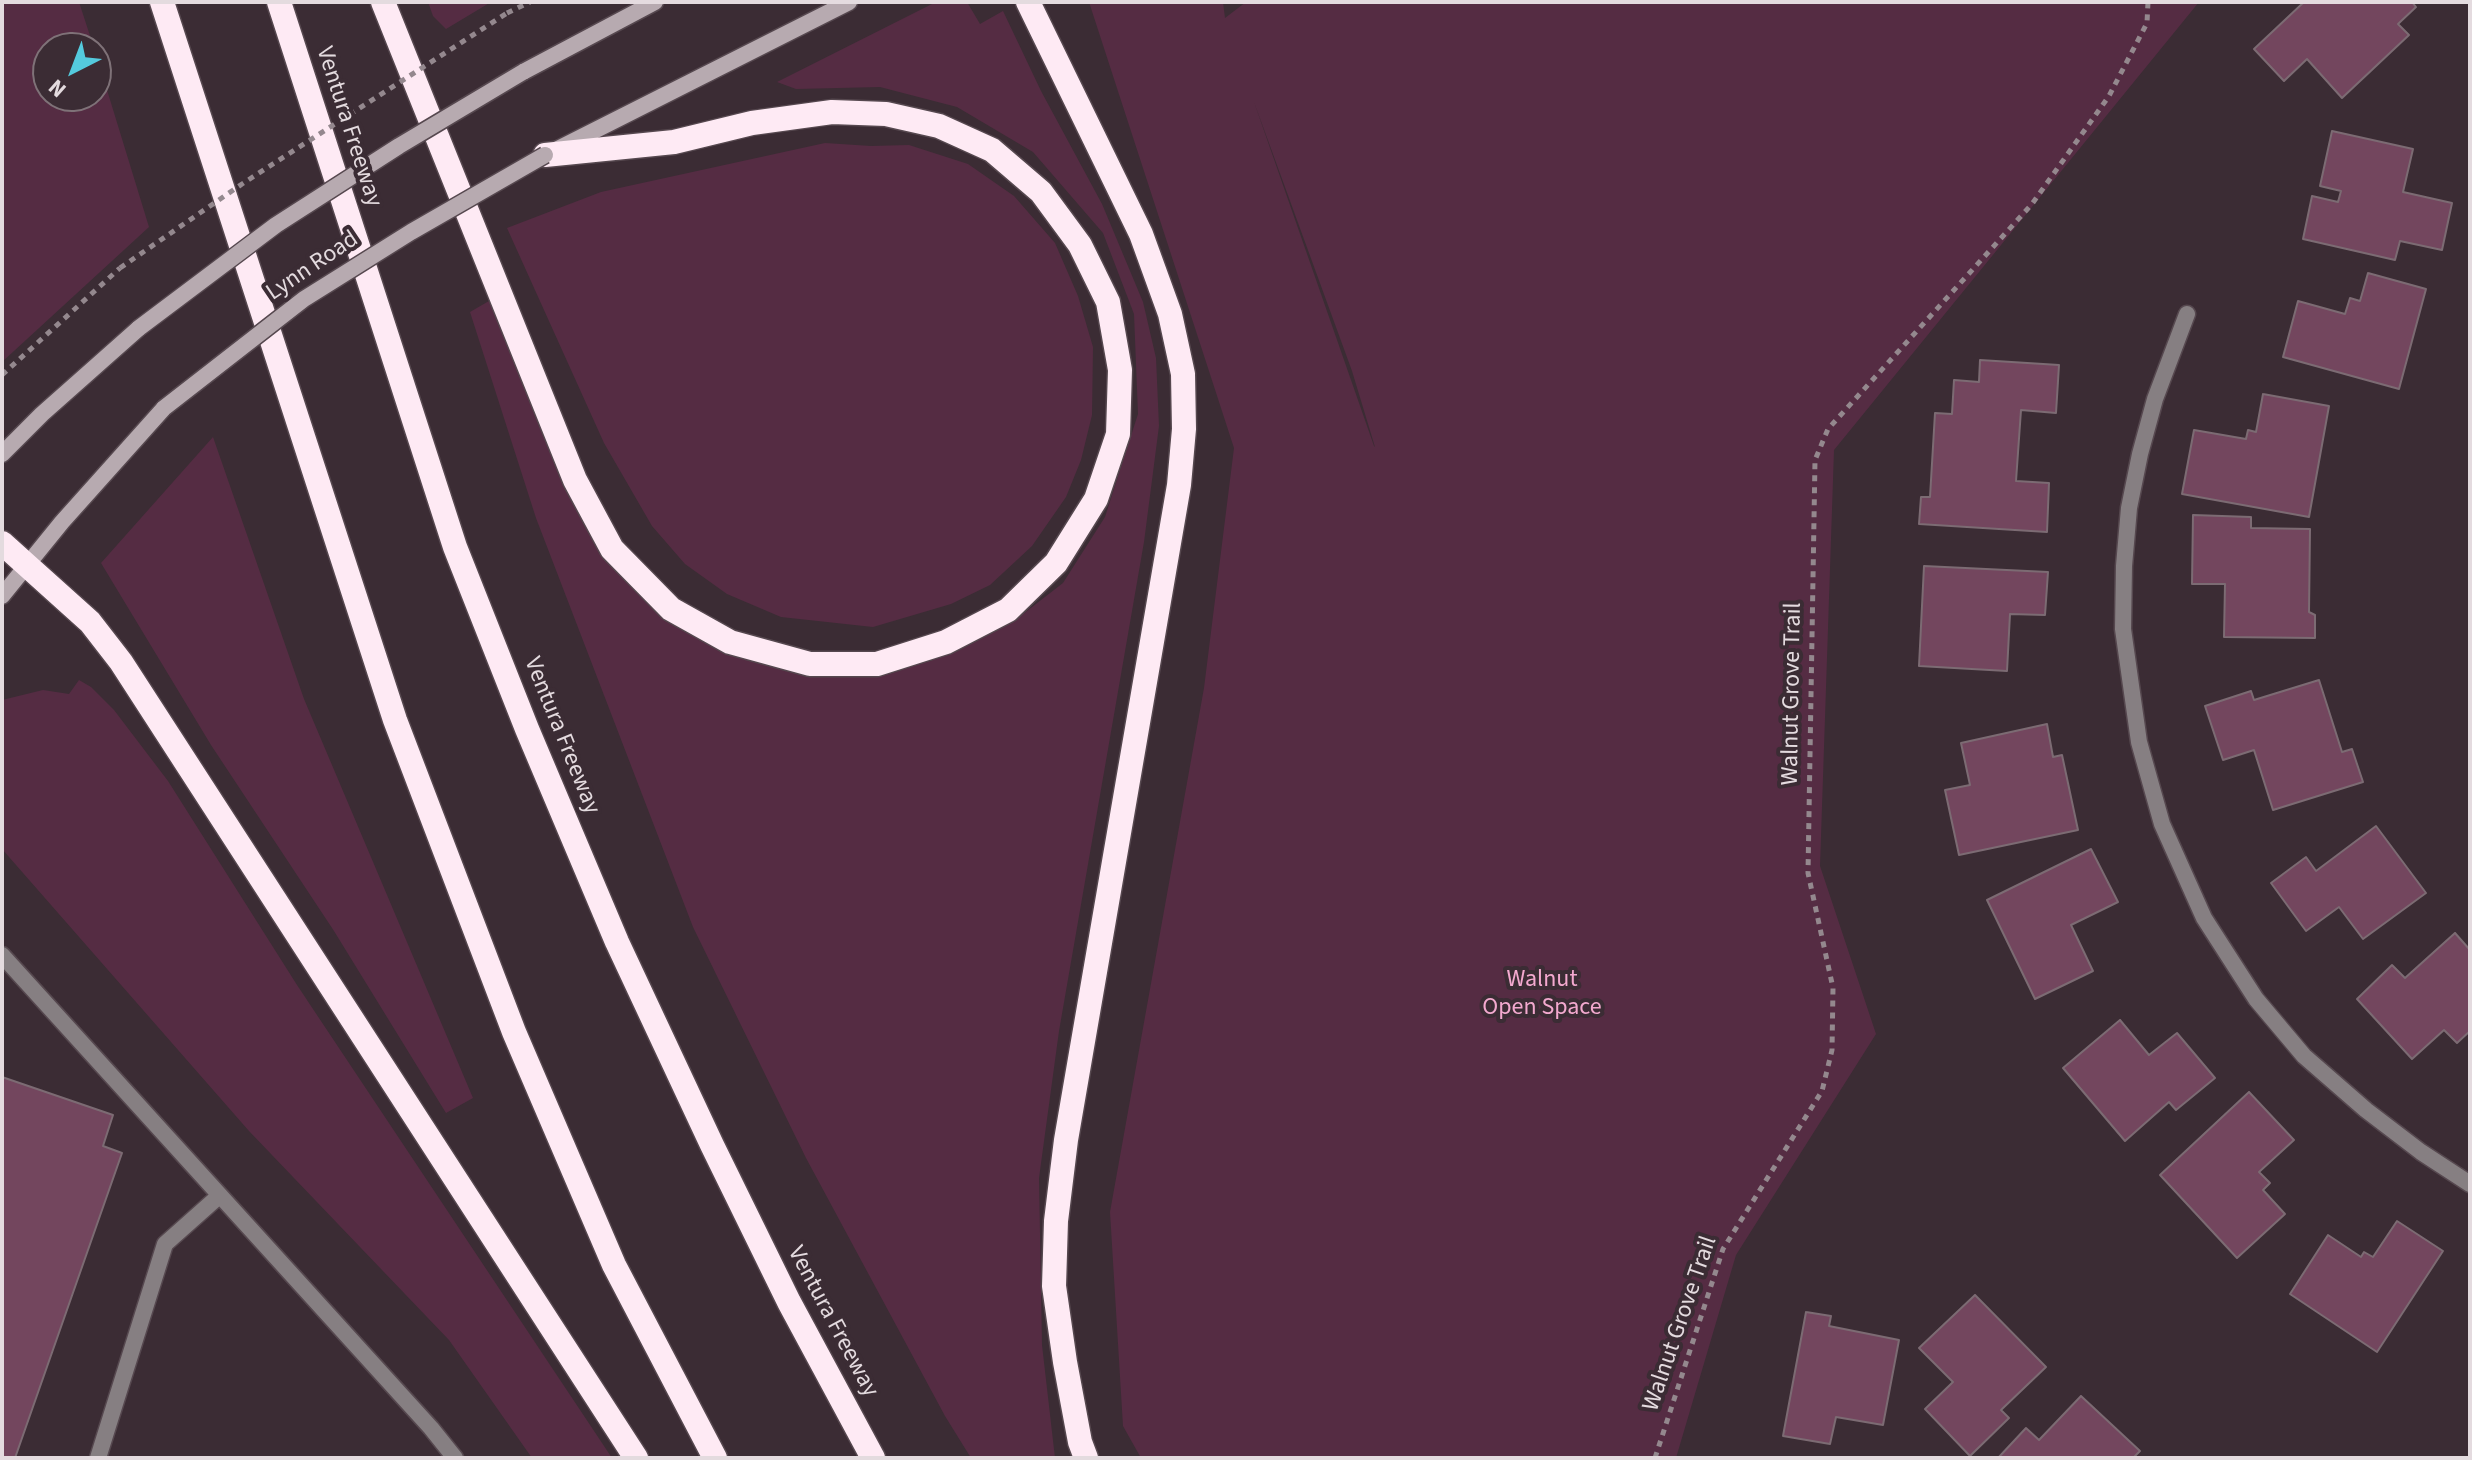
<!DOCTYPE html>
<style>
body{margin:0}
#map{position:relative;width:2472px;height:1460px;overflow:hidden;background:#3b2c34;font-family:"Source Sans 3",sans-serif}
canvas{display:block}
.frame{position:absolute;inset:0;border:4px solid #e4dbdf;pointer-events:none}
.north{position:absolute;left:32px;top:32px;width:80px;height:80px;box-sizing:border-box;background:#3b2c34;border:2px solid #7f7278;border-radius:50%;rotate:222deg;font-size:22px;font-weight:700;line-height:32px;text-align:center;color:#e4dbdf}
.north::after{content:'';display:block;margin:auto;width:28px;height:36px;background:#54cadd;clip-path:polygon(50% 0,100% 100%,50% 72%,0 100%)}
</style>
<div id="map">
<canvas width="2472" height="1460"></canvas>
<div class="frame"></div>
<div class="north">N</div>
</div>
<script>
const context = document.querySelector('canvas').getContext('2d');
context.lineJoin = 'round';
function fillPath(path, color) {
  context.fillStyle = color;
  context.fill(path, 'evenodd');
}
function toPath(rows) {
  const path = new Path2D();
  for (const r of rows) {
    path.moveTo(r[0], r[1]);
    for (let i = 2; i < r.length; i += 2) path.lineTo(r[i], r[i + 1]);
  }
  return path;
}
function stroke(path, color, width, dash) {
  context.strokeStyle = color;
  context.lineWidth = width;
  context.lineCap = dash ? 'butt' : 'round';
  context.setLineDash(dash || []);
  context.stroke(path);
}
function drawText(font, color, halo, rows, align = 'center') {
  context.font = font + ' "Source Sans 3",sans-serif';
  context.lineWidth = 8;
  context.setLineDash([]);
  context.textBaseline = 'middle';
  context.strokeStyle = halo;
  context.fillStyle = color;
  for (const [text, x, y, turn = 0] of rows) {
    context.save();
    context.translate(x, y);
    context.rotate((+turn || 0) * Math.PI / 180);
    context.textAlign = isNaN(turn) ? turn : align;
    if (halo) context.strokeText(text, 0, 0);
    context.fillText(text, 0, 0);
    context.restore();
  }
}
const green = toPath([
 [2,2,79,2,94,48,48,48,48,96,96,96,96,54,149,227,2,362],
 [428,2,491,2,446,29,433,16],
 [936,2,967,2,980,24,1003,11,1041,91,1102,204,1143,302,1156,358,1159,426,1144,542,1059,1031,1039,1178,1042,1345,1055,1458,971,1458,945,1416,806,1158,693,927,536,518,470,312,489,301,517,360,578,513,641,596,714,646,817,675,884,675,959,650,1014,621,1063,583,1105,517,1138,414,1134,314,1103,233,1033,152,957,107,880,87,796,89,777,82],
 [1089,2,1223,2,1225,18,1246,2,2199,2,1834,450,1820,866,1876,1034,1736,1255,1676,1458,1141,1458,1123,1426,1110,1212,1204,688,1234,448],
 [1254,102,1352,371,1375,447,1374,446],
 [825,143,871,146,909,145,968,164,1014,196,1055,243,1078,296,1093,347,1092,415,1081,460,1066,497,1032,546,990,585,951,604,873,627,781,617,727,594,685,564,652,526,604,443,507,228,601,192],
 [213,437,304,699,473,1098,446,1113,334,931,211,745,101,563],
 [79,680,91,687,114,710,168,781,297,985,612,1458,532,1458,449,1340,249,1131,2,849,2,700,43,690,69,694]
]);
const building = toPath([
 [2304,2,2412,2,2416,7,2398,24,2409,35,2342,98,2307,59,2284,81,2254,49,2304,2],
 [2332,131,2413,149,2403,192,2452,203,2442,250,2400,241,2395,260,2303,239,2312,196,2338,202,2341,191,2320,186,2332,131],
 [2368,273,2426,289,2399,389,2283,357,2298,301,2345,314,2350,298,2360,301,2368,273],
 [1980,360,2059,365,2056,413,2021,410,2016,481,2049,483,2047,532,1919,524,1921,497,1930,497,1935,413,1952,414,1954,380,1979,382,1980,360],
 [2263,394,2329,406,2309,517,2182,494,2194,430,2246,439,2248,430,2256,432,2263,394],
 [2193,515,2251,517,2251,528,2310,529,2309,612,2315,615,2315,638,2224,637,2225,584,2192,584,2193,515],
 [1924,566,2048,572,2045,615,2010,614,2007,671,1919,666,1924,566],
 [2319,680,2342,752,2352,749,2363,782,2273,810,2254,750,2223,760,2205,706,2251,691,2254,700,2319,680],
 [2047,724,2053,757,2062,755,2078,830,1959,855,1945,790,1970,785,1961,743,2047,724],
 [2376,826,2426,893,2363,939,2339,907,2306,931,2271,883,2306,857,2316,871,2376,826],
 [2091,849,2118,902,2071,925,2093,971,2035,999,1987,900,2091,849],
 [2455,933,2470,950,2470,1031,2457,1043,2444,1030,2412,1059,2357,999,2392,965,2405,978,2455,933],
 [2120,1020,2149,1055,2177,1033,2215,1078,2176,1110,2169,1102,2125,1141,2063,1068,2120,1020],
 [2,1077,113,1115,103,1146,122,1153,15,1458,2,1458,2,1077],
 [2249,1092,2294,1140,2259,1172,2270,1183,2263,1190,2285,1214,2237,1258,2160,1175,2249,1092],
 [2397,1221,2443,1251,2377,1352,2290,1294,2328,1235,2361,1257,2364,1252,2373,1257,2397,1221],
 [1975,1295,2046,1367,2001,1410,2009,1418,1970,1456,1925,1409,1953,1382,1919,1348,1975,1295],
 [1806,1312,1831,1316,1829,1326,1899,1340,1883,1425,1836,1417,1830,1444,1783,1436,1806,1312],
 [2081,1396,2140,1451,2133,1458,1998,1458,2026,1428,2039,1440,2081,1396]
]);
const path = toPath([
 [507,13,530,2],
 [2,375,120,268],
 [1655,1458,1723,1249,1822,1091,1832,1050,1833,988,1808,873,1815,460,1828,429,2032,204,2109,96,2147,23,2148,2]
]);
const lane = toPath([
 [2,955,431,1428,455,1458],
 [98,1458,165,1244,219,1196]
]);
const street = toPath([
 [2187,314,2155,399,2140,454,2129,508,2124,566,2123,629,2139,742,2162,824,2204,918,2256,999,2304,1056,2366,1110,2421,1152,2470,1184]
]);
const secondary = toPath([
 [523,72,655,2],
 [558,149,849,2],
 [2,454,42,414,139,328],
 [2,596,62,522,164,408]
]);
const highway = toPath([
 [162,2,395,720,514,1032,614,1265,715,1458],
 [279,2,455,547,527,729,617,942,712,1145,789,1302,873,1458],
 [383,2,575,480,612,549,671,609,730,642,810,664,877,664,946,642,1008,610,1056,563,1096,499,1118,434,1120,370,1108,302,1080,245,1041,192,992,150,939,126,886,114,832,112,752,123,674,142,545,155],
 [1028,2,1141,234,1170,314,1183,374,1184,429,1179,485,1066,1140,1056,1221,1054,1286,1065,1362,1080,1442,1086,1458],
 [2,543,90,622,121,662,636,1458]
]);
const pathBridge = toPath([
 [120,268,242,184,507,13]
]);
const secondaryBridge = toPath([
 [139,328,276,225,399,146,523,72],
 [164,408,304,299,411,232,545,155]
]);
const streetNames = [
 ["Ventura Freeway",348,127,72],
 ["Lynn Road",313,267,-34],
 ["Walnut Grove Trail",1793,694,-89],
 ["Ventura Freeway",561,736,68],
 ["Ventura Freeway",832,1322,62],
 ["Walnut Grove Trail",1681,1324,-71]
];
const parkNames = [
 ["Walnut",1542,981],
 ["Open Space",1542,1009]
];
fillPath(green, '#552c43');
fillPath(building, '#73465e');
stroke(building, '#7c6b73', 2);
stroke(lane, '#56484f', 19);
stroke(street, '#56484f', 19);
stroke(secondary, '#56484f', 19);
stroke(highway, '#56484f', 27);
stroke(path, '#94888e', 5, [6, 6]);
stroke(lane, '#867f82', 16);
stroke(street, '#867f82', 16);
stroke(secondary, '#b7aab0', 16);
stroke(highway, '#feeaf4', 24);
stroke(secondaryBridge, '#56484f', 19, []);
stroke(pathBridge, '#94888e', 5, [6, 6]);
stroke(secondaryBridge, '#b7aab0', 16);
drawText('24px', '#e4dbdf', '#3b2c34', streetNames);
drawText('24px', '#f3a9cf', '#3b2c34', parkNames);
</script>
